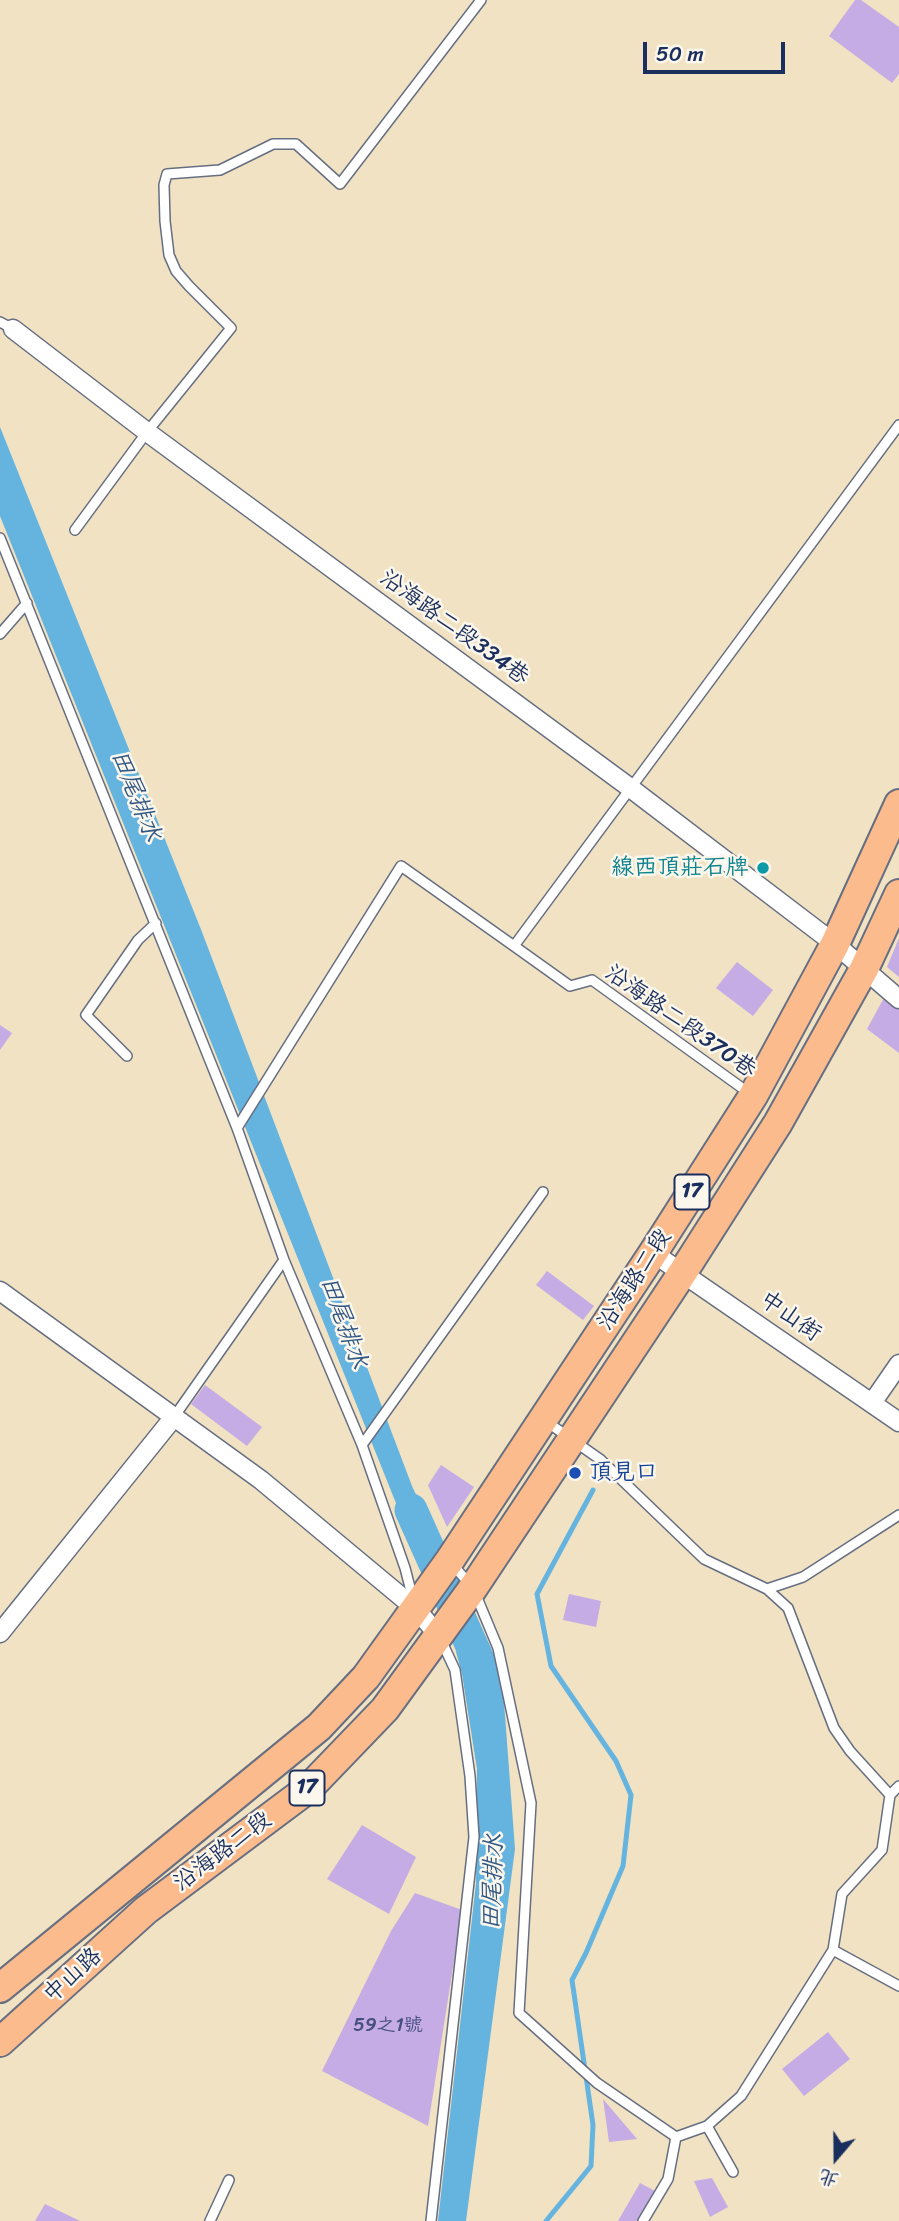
<!DOCTYPE html>
<meta charset="utf-8">
<style>
body{margin:0}
#map{position:relative;width:899px;height:2221px;overflow:hidden;background:#f0e2c3;font-family:Sriracha,"LXGW WenKai TC",sans-serif}
canvas{display:block}
.north{position:absolute;left:801px;top:2123px;width:70px;height:70px;-webkit-text-stroke:5px #fbf7ec;paint-order:stroke;rotate:200deg;font-size:19px;font-weight:700;line-height:28px;text-align:center;color:#1b2f5e}
.north::after{content:'';display:block;margin:auto;width:24px;height:32px;background:#1b2f5e;clip-path:polygon(50% 0,100% 100%,50% 72%,0 100%)}
.scale{position:absolute;left:643px;top:42px;width:142px;height:32px;box-sizing:border-box;border:4px solid #1b2f5e;border-top:0;padding-left:9px;font-size:21px;line-height:24px;white-space:nowrap;color:#1b2f5e;-webkit-text-stroke:5px #fbf7ec;paint-order:stroke}
</style>
<div id="map">
<canvas width="899" height="2221"></canvas>
<div class="north">北</div>
<div class="scale">50 m</div>
</div>
<script>
const context = document.querySelector('canvas').getContext('2d');
context.lineJoin = 'round';
function fillPath(path, color) {
  context.fillStyle = color;
  context.fill(path, 'evenodd');
}
function toPath(rows) {
  const path = new Path2D();
  for (const r of rows) {
    path.moveTo(r[0], r[1]);
    for (let i = 2; i < r.length; i += 2) path.lineTo(r[i], r[i + 1]);
  }
  return path;
}
function stroke(path, color, width, dash) {
  context.strokeStyle = color;
  context.lineWidth = width;
  context.lineCap = dash ? 'butt' : 'round';
  context.setLineDash(dash || []);
  context.stroke(path);
}
function drawText(font, color, halo, rows, align = 'center') {
  context.font = font + ' Sriracha,"LXGW WenKai TC",sans-serif';
  context.lineWidth = 5;
  context.setLineDash([]);
  context.textBaseline = 'middle';
  context.strokeStyle = halo;
  context.fillStyle = color;
  for (const [text, x, y, turn = 0] of rows) {
    context.save();
    context.translate(x, y);
    context.rotate((+turn || 0) * Math.PI / 180);
    context.textAlign = isNaN(turn) ? turn : align;
    if (halo) context.strokeText(text, 0, 0);
    context.fillText(text, 0, 0);
    context.restore();
  }
}
const water = toPath([
 [0,427,202,932,412,1486,437,1540,420,1563,0,516],
 [475,1624,495,1662,504,1702,515,1849,466,2221,438,2221,476,1883,477,1769,462,1674,456,1652]
]);
const stream = toPath([
 [546,2221,591,2166,593,2125,572,1980,586,1953,623,1866,631,1795,616,1761,551,1666,537,1594,593,1490]
]);
const river = toPath([
 [411,1510,485,1675]
]);
const building = toPath([
 [855,0,861,0,899,27,899,74,892,83,829,36],
 [899,938,899,977,887,967],
 [737,962,773,990,753,1016,716,988],
 [886,994,899,1006,899,1053,867,1029],
 [0,1025,12,1033,0,1050],
 [547,1271,594,1306,583,1320,536,1285],
 [205,1385,262,1427,247,1446,191,1404],
 [441,1465,474,1487,447,1527,428,1485],
 [569,1594,601,1601,596,1627,563,1620],
 [362,1825,416,1857,389,1914,327,1879],
 [415,1893,462,1910,428,2126,322,2071,391,1931],
 [828,2032,850,2059,804,2096,782,2069],
 [603,2099,637,2139,609,2142],
 [712,2178,728,2207,710,2217,694,2181],
 [640,2183,655,2191,638,2221,618,2221],
 [45,2204,80,2221,35,2221]
]);
const lane = toPath([
 [0,322,13,329],
 [75,530,147,432,231,328,189,286,176,271,169,255,165,221,164,185,167,174,220,170,273,144,296,144,340,184,481,0],
 [0,538,237,1128,284,1260,362,1445,405,1568,413,1599],
 [0,634,27,603],
 [514,946,570,986,592,980,749,1093],
 [127,1056,86,1015,138,940,156,923],
 [237,1128,401,866,514,946,899,425],
 [174,1417,284,1260],
 [547,1422,601,1460,704,1559,767,1589,788,1608,834,1728,850,1751,890,1795,882,1850,842,1894,833,1950],
 [362,1445,543,1192],
 [453,1565,473,1588,498,1648,531,1803,519,2013,597,2083,676,2137,707,2126],
 [767,1589,803,1577,899,1515],
 [890,1795,899,1786],
 [733,2172,707,2126,741,2096,833,1950,899,1986],
 [210,2221,229,2180],
 [431,2221,474,1837,470,1776,455,1670,441,1640],
 [643,2221,668,2179,676,2137]
]);
const street = toPath([
 [13,329,147,432,629,787,835,944,899,999],
 [653,1253,899,1422],
 [0,1291,261,1480,416,1609,439,1636],
 [872,1403,899,1364],
 [0,1633,174,1417]
]);
const primary = toPath([
 [0,1988,319,1727,366,1677,450,1560,653,1253,753,1096,835,944,899,804],
 [0,2042,146,1910,309,1788,385,1709,473,1588,683,1272,778,1123,864,969,899,894]
]);
const markers = [
 [763,868,7,"#0f9aa8"],
 [575,1473,7,"#1a4fb4"]
];
const numberNames = [
 ["59之1號",388,2026]
];
const shields = [
 [692,1192,35],
 [307,1788,35]
];
const shieldNames = [
 ["17",692,1192],
 ["17",307,1788]
];
const streetNames = [
 ["沿海路二段334巷",454,628,36],
 ["沿海路二段370巷",680,1022,35],
 ["沿海路二段",635,1280,-57],
 ["中山街",790,1317,35],
 ["沿海路二段",223,1852,-37],
 ["中山路",73,1976,-42]
];
const cultureNames = [
 ["線西頂莊石牌",749,868]
];
const transitNames = [
 ["頂見口",589,1473]
];
const waterNames = [
 ["田尾排水",135,796,68],
 ["田尾排水",343,1323,70],
 ["田尾排水",494,1882,-88]
];
fillPath(water, '#65b3df');
stroke(stream, '#65b3df', 5);
stroke(river, '#65b3df', 33);
fillPath(building, '#c5ace4');
stroke(lane, '#666e81', 12);
stroke(street, '#666e81', 21);
stroke(primary, '#666e81', 32);
stroke(lane, '#fff', 9);
stroke(street, '#fff', 18);
stroke(primary, '#fbbb8d', 28);
for (const [x, y, r, color] of markers) {
  const dot = new Path2D();
  dot.arc(x, y, r, 0, 2 * Math.PI);
  context.fillStyle = color;
  context.fill(dot);
  stroke(dot, '#fbf7ec', 2.5);
}
drawText('19px', '#464e80', null, numberNames);
for (const [x, y, w] of shields) {
  const box = new Path2D();
  box.roundRect(x - w / 2, y - 17.5, w, 35, 5);
  context.fillStyle = '#fbf7ec';
  context.fill(box);
  stroke(box, '#1b2f5e', 2);
}
drawText('bold 21px', '#1b2f5e', null, shieldNames);
drawText('23px', '#1b2f5e', '#fbf7ec', streetNames);
drawText('23px', '#0d838f', '#fbf7ec', cultureNames, 'right');
drawText('23px', '#164399', '#fbf7ec', transitNames, 'left');
drawText('italic 24px', '#315785', '#fbf7ec', waterNames);
</script>
